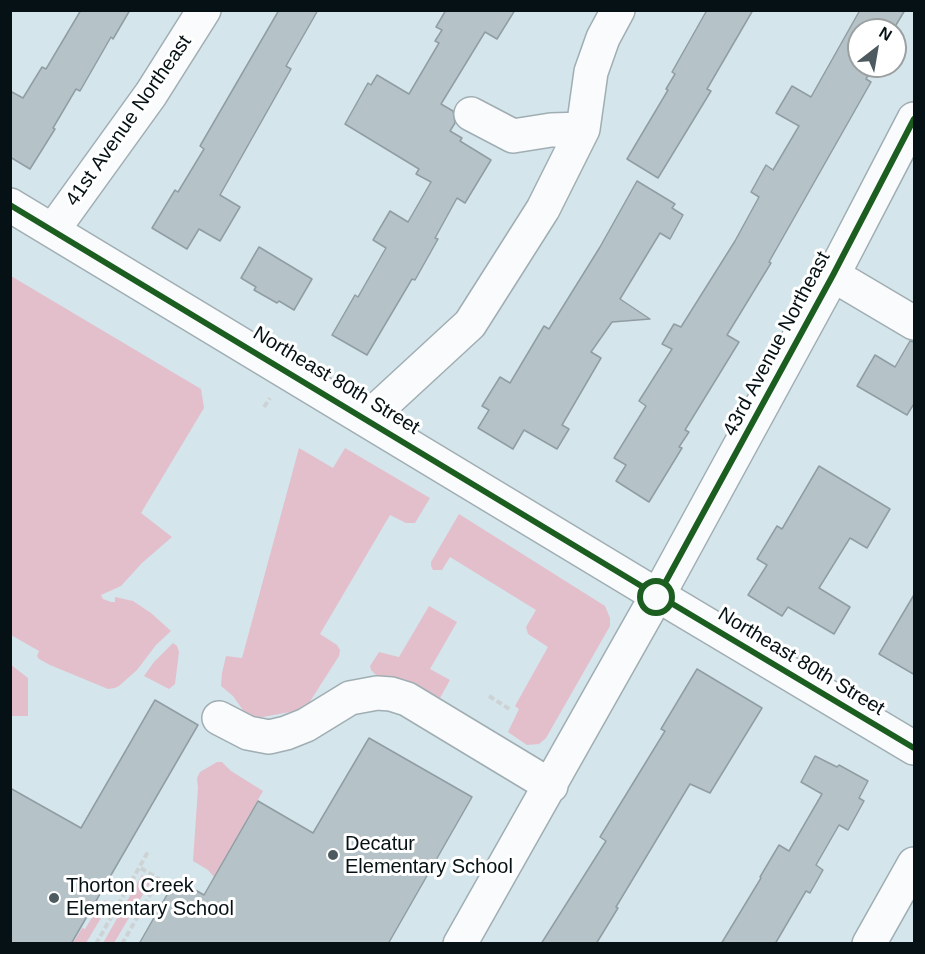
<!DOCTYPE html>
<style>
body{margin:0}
#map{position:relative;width:925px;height:954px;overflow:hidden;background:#d4e5ec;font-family:Helvetica,sans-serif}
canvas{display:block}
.frame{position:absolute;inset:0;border:12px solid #051114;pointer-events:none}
.north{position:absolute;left:847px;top:18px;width:60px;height:60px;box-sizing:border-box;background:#fff;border:2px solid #9ba0a1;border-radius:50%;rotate:31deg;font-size:16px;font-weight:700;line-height:24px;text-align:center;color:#051114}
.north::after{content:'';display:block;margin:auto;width:21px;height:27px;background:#4d5b60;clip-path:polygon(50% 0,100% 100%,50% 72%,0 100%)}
</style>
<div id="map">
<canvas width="925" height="954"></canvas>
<div class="frame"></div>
<div class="north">N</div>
</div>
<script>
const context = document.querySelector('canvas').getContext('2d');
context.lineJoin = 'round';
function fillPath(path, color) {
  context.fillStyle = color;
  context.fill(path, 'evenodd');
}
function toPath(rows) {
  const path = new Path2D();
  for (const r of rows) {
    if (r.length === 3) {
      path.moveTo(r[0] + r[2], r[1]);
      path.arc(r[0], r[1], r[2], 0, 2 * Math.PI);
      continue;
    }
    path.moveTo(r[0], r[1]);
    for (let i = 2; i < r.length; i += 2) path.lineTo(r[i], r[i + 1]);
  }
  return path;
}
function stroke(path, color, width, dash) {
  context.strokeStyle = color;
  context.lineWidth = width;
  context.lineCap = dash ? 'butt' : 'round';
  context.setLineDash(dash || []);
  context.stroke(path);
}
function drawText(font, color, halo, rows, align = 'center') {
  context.font = font + ' Helvetica,sans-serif';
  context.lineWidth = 6;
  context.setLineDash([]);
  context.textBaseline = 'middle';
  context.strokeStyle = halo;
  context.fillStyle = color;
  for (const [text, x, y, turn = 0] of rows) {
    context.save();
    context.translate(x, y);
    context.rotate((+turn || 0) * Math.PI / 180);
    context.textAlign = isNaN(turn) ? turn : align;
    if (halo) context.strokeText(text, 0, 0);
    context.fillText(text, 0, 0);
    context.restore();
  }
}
const green = toPath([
 [11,276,201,389,204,408,141,513,172,537,142,563,121,586,101,595,103,599,111,602,115,602,115,597,133,601,151,613,171,631,156,645,137,670,119,686,115,688,108,689,50,665,39,659,37,656,39,651,11,635],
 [299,448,333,468,345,448,430,498,415,523,406,523,390,515,320,634,337,645,340,650,339,656,309,703,301,710,257,718,245,713,233,696,221,686,222,673,226,656,242,658],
 [459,514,605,606,610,618,610,626,546,738,539,744,527,745,508,732,519,709,515,706,548,647,528,634,526,627,536,610,450,557,442,570,433,570,431,566,431,562],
 [429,606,457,622,430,669,450,680,440,698,406,680,378,677,371,670,370,666,379,652,399,657],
 [173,643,177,646,179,652,175,684,169,689,144,676,154,662],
 [10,664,28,678,28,716,11,716],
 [217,762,222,762,231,771,263,791,214,877,208,870,193,861,198,788,197,778,200,772],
 [142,875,151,881,114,943,103,943],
 [106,900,110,903,86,943,73,943,82,928,85,929,101,903]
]);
const building = toPath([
 [81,10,130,10,113,39,111,37,80,91,76,89,53,128,55,129,30,169,10,157,10,91,23,98,42,67,46,69,81,10],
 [279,10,318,10,286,66,291,69,220,195,240,207,220,241,199,229,187,249,152,228,175,190,178,192,204,149,200,146,279,10],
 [446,10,515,10,497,39,485,32,441,104,453,111,455,123,450,131,462,138,460,141,491,160,465,203,457,198,435,238,438,239,415,280,412,279,367,355,332,335,355,295,358,297,386,248,373,240,390,211,408,222,431,182,416,174,419,169,345,124,368,83,371,85,377,75,409,94,439,43,435,41,442,30,436,27,446,10],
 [707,10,753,10,707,89,711,91,658,178,627,159,668,90,666,89,675,74,672,72,707,10],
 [860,10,905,10,893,30,859,30,859,66,874,66,866,79,871,82,769,262,771,263,727,335,739,342,685,430,689,432,679,447,682,448,649,502,616,481,626,465,614,458,646,406,639,401,672,349,662,344,674,324,681,327,735,241,759,197,751,192,766,165,773,170,799,126,776,113,792,86,811,97,860,10],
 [637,181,675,204,672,208,683,215,670,239,660,233,620,299,650,319,612,322,591,352,601,358,562,425,569,429,557,449,524,430,513,449,478,428,489,410,482,406,500,377,510,383,544,326,549,329,600,247,637,181],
 [259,247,312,279,294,310,279,301,277,303,254,290,256,287,241,278,259,247],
 [910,341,915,342,915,402,907,415,857,386,875,355,895,367,910,341],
 [819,466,890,509,867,548,850,538,819,588,850,607,834,634,788,607,782,616,748,595,767,565,757,559,777,526,782,529,819,466],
 [915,593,915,675,879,654,915,593],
 [697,669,762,708,710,793,690,784,616,907,618,908,596,944,541,944,606,841,600,837,665,731,661,729,697,669],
 [155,700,198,725,71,944,10,944,10,788,81,828,155,700],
 [369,738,472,797,388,944,139,944,176,879,204,895,258,801,313,833,369,738],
 [815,756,837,767,839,765,868,781,859,798,864,801,848,830,839,825,816,865,823,870,810,893,806,891,775,944,721,944,761,878,760,877,779,845,789,851,822,794,801,782,815,756]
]);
const path = toPath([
 [264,407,270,398],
 [489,696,511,710],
 [96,944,149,850],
 [122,944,159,879,139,867]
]);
const minor = toPath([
 [471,114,513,136,551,130,583,129],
 [10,205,643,587],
 [53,230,151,94,204,10],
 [833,275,914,323],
 [367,419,470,324,543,209,583,129,591,72,603,38,618,10],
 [665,583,833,275,914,119],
 [671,603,914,748],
 [219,718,248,733,269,737,286,733,306,725,350,698,377,693,391,694,407,699,551,786],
 [460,944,648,611],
 [869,944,914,864]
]);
const cycleway = toPath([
 [10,205,643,587],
 [656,597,16],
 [665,583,833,275,914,119],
 [671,603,914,748]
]);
const markers = [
 [333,855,6,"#4d5b60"],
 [54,898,6,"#4d5b60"]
];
const streetNames = [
 ["41st Avenue Northeast",129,121,-55],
 ["43rd Avenue Northeast",777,344,-62],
 ["Northeast 80th Street",336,381,31],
 ["Northeast 80th Street",801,662,31]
];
const poiNames = [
 ["Decatur",345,844],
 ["Elementary School",345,867],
 ["Thorton Creek",66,886],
 ["Elementary School",66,909]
];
fillPath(green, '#e3bfcb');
fillPath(building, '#b5c2c8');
stroke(building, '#909da2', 1.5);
stroke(minor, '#a0aeb3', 36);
stroke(path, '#cdd3d5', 4, [6, 3]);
stroke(minor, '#f9fbfc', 33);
stroke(cycleway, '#1b5e20', 6);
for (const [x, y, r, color] of markers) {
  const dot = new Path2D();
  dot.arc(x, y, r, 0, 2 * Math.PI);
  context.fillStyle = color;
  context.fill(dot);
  stroke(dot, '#fff', 2);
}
drawText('20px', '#051114', '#fff', streetNames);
drawText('20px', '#051114', '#fff', poiNames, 'left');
</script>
